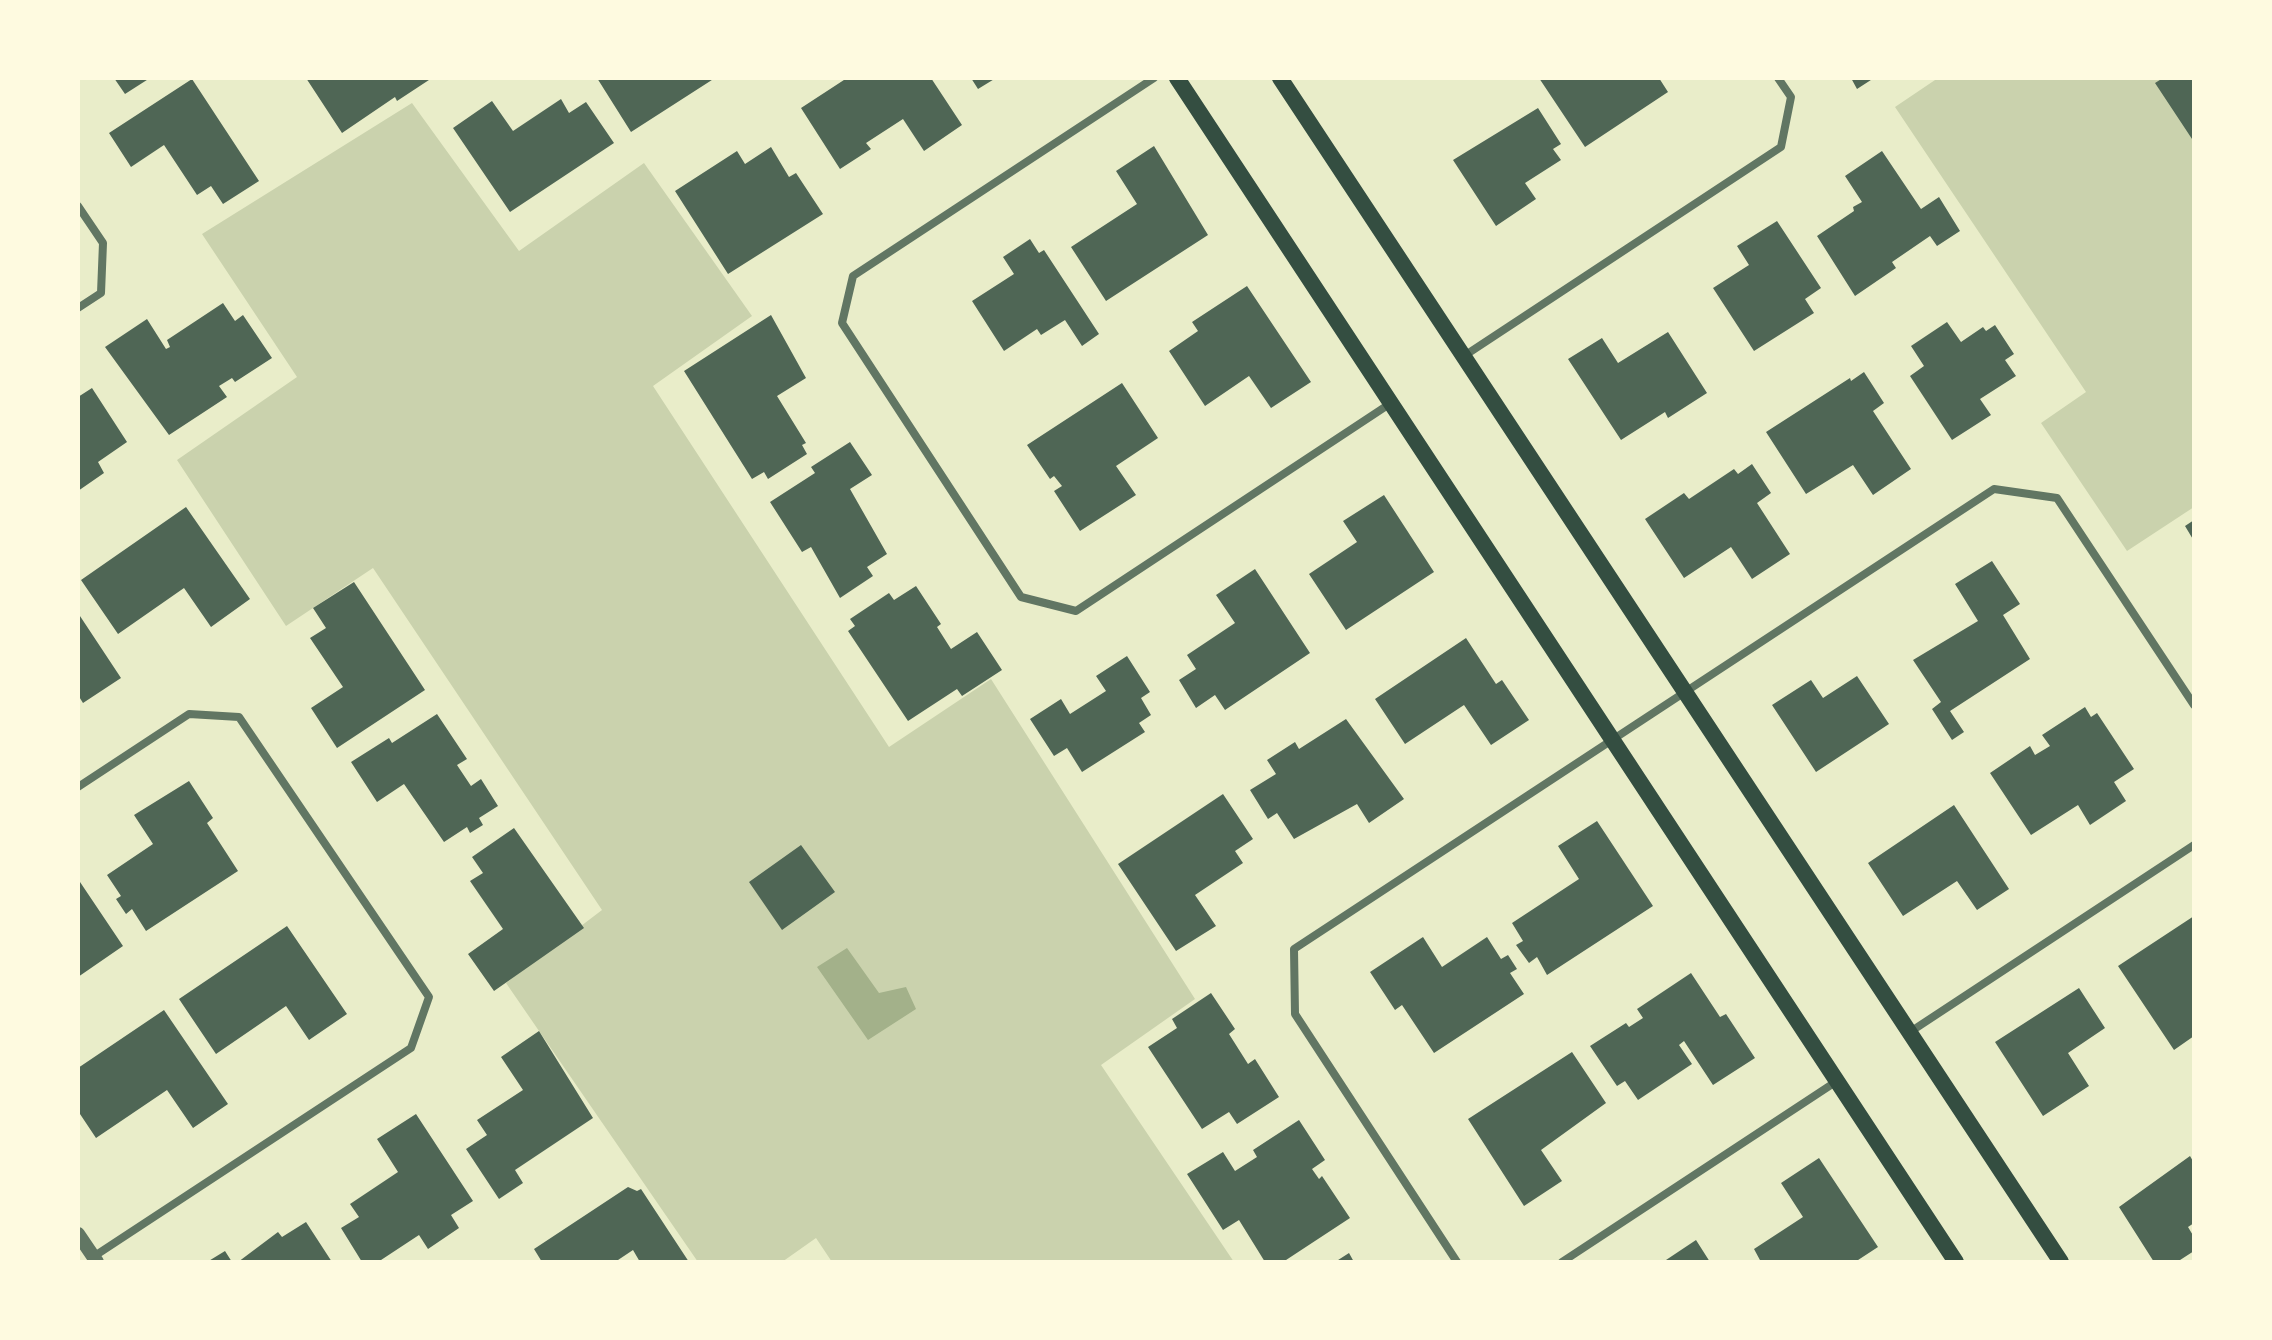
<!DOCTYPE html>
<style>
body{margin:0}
#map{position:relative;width:2272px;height:1340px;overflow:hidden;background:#e9edc9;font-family:Overpass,sans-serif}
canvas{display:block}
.frame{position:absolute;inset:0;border:80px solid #fefae0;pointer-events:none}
</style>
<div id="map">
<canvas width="2272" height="1340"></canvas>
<div class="frame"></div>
</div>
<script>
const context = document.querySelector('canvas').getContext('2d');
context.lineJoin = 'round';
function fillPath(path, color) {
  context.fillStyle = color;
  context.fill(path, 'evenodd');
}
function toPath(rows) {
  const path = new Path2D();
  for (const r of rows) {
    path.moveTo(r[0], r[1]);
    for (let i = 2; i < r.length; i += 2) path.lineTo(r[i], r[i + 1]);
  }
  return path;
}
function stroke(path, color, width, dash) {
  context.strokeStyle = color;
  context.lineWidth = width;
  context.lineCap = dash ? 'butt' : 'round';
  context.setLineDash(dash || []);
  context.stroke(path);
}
const green = toPath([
 [1938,78,2194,78,2194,507,2127,551,2041,423,2086,392,1895,107],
 [412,103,519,251,644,163,752,316,653,386,889,747,991,679,1195,999,1101,1065,1234,1262,832,1262,816,1238,782,1262,698,1262,506,983,602,910,373,568,286,626,177,460,297,377,202,234]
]);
const water = toPath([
 [847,948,879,993,906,987,916,1009,868,1040,817,967]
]);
const building = toPath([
 [114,78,150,78,125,94],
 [306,78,432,78,397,101,395,97,342,133],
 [597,78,715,78,631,132],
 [847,78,931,78,962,125,924,151,903,119,866,143,871,149,840,169,801,108],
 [971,78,996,78,978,89],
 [1539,78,1659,78,1668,92,1585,147],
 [1851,78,1874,78,1857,89],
 [2163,78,2194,78,2194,142,2155,83],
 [192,79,259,181,223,204,211,186,197,195,164,145,131,167,109,133],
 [561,99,569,113,586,102,614,143,510,212,453,128,492,101,513,131],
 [1538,108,1561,144,1553,149,1561,160,1525,183,1536,199,1496,226,1453,160],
 [1154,146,1208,235,1106,301,1071,247,1137,204,1116,171],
 [771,147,789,177,796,173,823,214,728,274,675,191,737,151,745,164],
 [1882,151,1921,209,1939,197,1960,231,1937,246,1930,236,1892,262,1896,268,1855,296,1817,236,1854,211,1853,207,1862,202,1845,176],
 [1777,221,1821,288,1805,299,1814,313,1754,351,1713,288,1749,265,1737,246],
 [1030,239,1039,253,1044,250,1099,334,1082,346,1065,320,1041,335,1037,329,1004,351,972,301,1014,274,1003,257],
 [1247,286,1311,382,1271,408,1249,376,1205,406,1169,351,1198,331,1192,322],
 [223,303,235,321,243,315,272,358,235,382,232,378,219,386,227,397,169,435,105,347,147,319,166,349,170,347,167,340],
 [771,315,806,378,777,396,806,443,802,445,807,454,768,479,764,472,752,479,684,371],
 [1947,322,1961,342,1983,327,1986,331,1995,325,2014,354,2005,360,2016,376,1980,399,1991,415,1952,440,1910,376,1924,366,1911,346],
 [1668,332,1707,393,1668,418,1665,412,1621,440,1568,359,1602,338,1618,363],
 [1864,372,1884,403,1873,411,1911,469,1873,495,1853,465,1806,494,1766,432,1850,378,1851,381],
 [1122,383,1158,438,1116,466,1136,495,1080,531,1054,491,1062,486,1054,476,1050,479,1027,445],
 [92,388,127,442,98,462,104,473,78,491,78,397],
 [850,442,872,475,850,489,887,554,867,567,873,576,840,598,811,547,802,552,770,502,815,473,811,467],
 [1752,464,1771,493,1757,503,1790,554,1752,579,1731,547,1684,578,1645,519,1684,493,1689,499,1734,469,1738,474],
 [1384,495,1434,572,1346,630,1309,574,1357,542,1343,521],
 [186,507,250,599,211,627,184,588,118,634,81,580],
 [2194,520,2194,541,2185,526],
 [1992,561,2020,604,2003,615,2030,659,1950,711,1964,732,1952,740,1932,709,1941,702,1913,660,1978,621,1955,584],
 [1255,569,1310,653,1225,710,1215,695,1196,708,1179,680,1196,669,1187,655,1235,623,1216,595],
 [354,582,425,690,337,748,311,708,343,687,310,638,326,628,313,608],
 [916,586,941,624,937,627,951,649,977,632,1002,670,962,696,957,689,908,721,848,631,855,626,850,619,889,593,894,600],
 [78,613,121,678,83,703,78,695],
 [1466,638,1496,684,1502,680,1529,720,1491,745,1464,705,1405,744,1375,699],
 [1127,656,1150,692,1141,698,1151,715,1139,723,1145,732,1082,772,1067,748,1054,756,1030,719,1061,699,1070,714,1106,691,1096,676],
 [1857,676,1889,724,1816,772,1772,705,1811,680,1823,698],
 [2085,707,2091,717,2097,713,2134,769,2114,782,2126,801,2090,825,2078,805,2031,835,1990,773,2030,746,2035,755,2050,746,2042,735],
 [437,714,467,759,457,765,471,786,481,779,498,806,479,818,483,825,470,833,467,827,444,842,404,784,377,802,351,762,389,738,392,743],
 [1346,719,1404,799,1369,823,1357,804,1294,839,1277,813,1268,819,1250,790,1276,774,1267,760,1295,742,1299,749],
 [189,781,213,818,207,823,238,871,146,931,132,909,126,914,116,899,121,896,107,875,153,844,134,815],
 [1223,794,1253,839,1235,851,1243,863,1195,895,1216,926,1176,951,1118,864],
 [1954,805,2009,889,1977,910,1957,881,1903,916,1868,863],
 [1597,821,1653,906,1547,975,1537,957,1529,963,1516,945,1523,941,1512,923,1579,879,1558,846],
 [514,828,584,928,494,991,468,954,503,929,470,881,483,873,472,857],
 [801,845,835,892,782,930,749,882],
 [78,879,123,946,78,977],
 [2194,916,2194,1036,2174,1050,2118,966],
 [287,926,347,1014,309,1040,286,1006,216,1054,179,999],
 [1423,937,1442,967,1487,937,1501,959,1508,955,1517,969,1510,973,1524,994,1434,1053,1402,1005,1395,1010,1370,972],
 [1691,973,1720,1017,1726,1014,1755,1058,1713,1085,1684,1041,1679,1045,1692,1064,1638,1100,1625,1081,1617,1086,1590,1046,1626,1023,1629,1027,1643,1018,1637,1009],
 [2079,988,2105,1028,2068,1053,2089,1086,2043,1116,1995,1042],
 [1211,993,1235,1029,1229,1034,1248,1064,1255,1059,1279,1097,1237,1124,1229,1112,1202,1129,1148,1047,1177,1028,1172,1019],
 [164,1010,228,1104,193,1128,167,1090,96,1138,78,1111,78,1068],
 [539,1031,593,1118,515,1170,523,1183,499,1199,466,1149,487,1135,477,1120,523,1090,501,1057],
 [1572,1052,1606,1103,1541,1150,1562,1181,1524,1206,1468,1119],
 [416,1114,473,1201,451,1215,459,1228,428,1249,419,1235,378,1262,362,1262,341,1228,359,1217,350,1204,398,1172,377,1139],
 [1299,1120,1325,1160,1312,1169,1319,1179,1322,1176,1350,1218,1283,1262,1265,1262,1239,1220,1223,1230,1187,1174,1223,1152,1235,1171,1257,1157,1253,1150],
 [2190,1156,2194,1163,2194,1223,2188,1227,2194,1237,2194,1251,2177,1262,2154,1262,2119,1207],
 [1819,1158,1878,1247,1855,1262,1761,1262,1754,1249,1803,1217,1781,1183],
 [628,1187,637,1191,641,1189,689,1262,640,1262,633,1250,615,1262,542,1262,534,1249],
 [306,1222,332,1262,238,1262,278,1232,282,1237],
 [1696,1240,1710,1262,1663,1262],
 [225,1251,232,1262,207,1262],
 [1349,1253,1354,1262,1335,1262]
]);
const minor = toPath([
 [1154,78,853,276,842,323,1021,597,1076,611,1391,403],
 [78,206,103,243,101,293,78,308],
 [1464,356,1781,147,1791,97,1778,78],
 [78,787,189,714,239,717,429,997,411,1048,93,1257],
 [1910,1032,2194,845],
 [1457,1262,1295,1014,1294,949,1994,489,2057,498,2194,705],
 [1562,1262,1837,1081]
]);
const tertiary = toPath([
 [78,1234,97,1262]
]);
const secondary = toPath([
 [1177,78,1956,1262],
 [1280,78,2061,1262]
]);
fillPath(green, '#cad2ad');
fillPath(water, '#a3b18a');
fillPath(building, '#4f6655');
stroke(minor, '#617663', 8);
stroke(tertiary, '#617663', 14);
stroke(secondary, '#344e41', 16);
</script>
